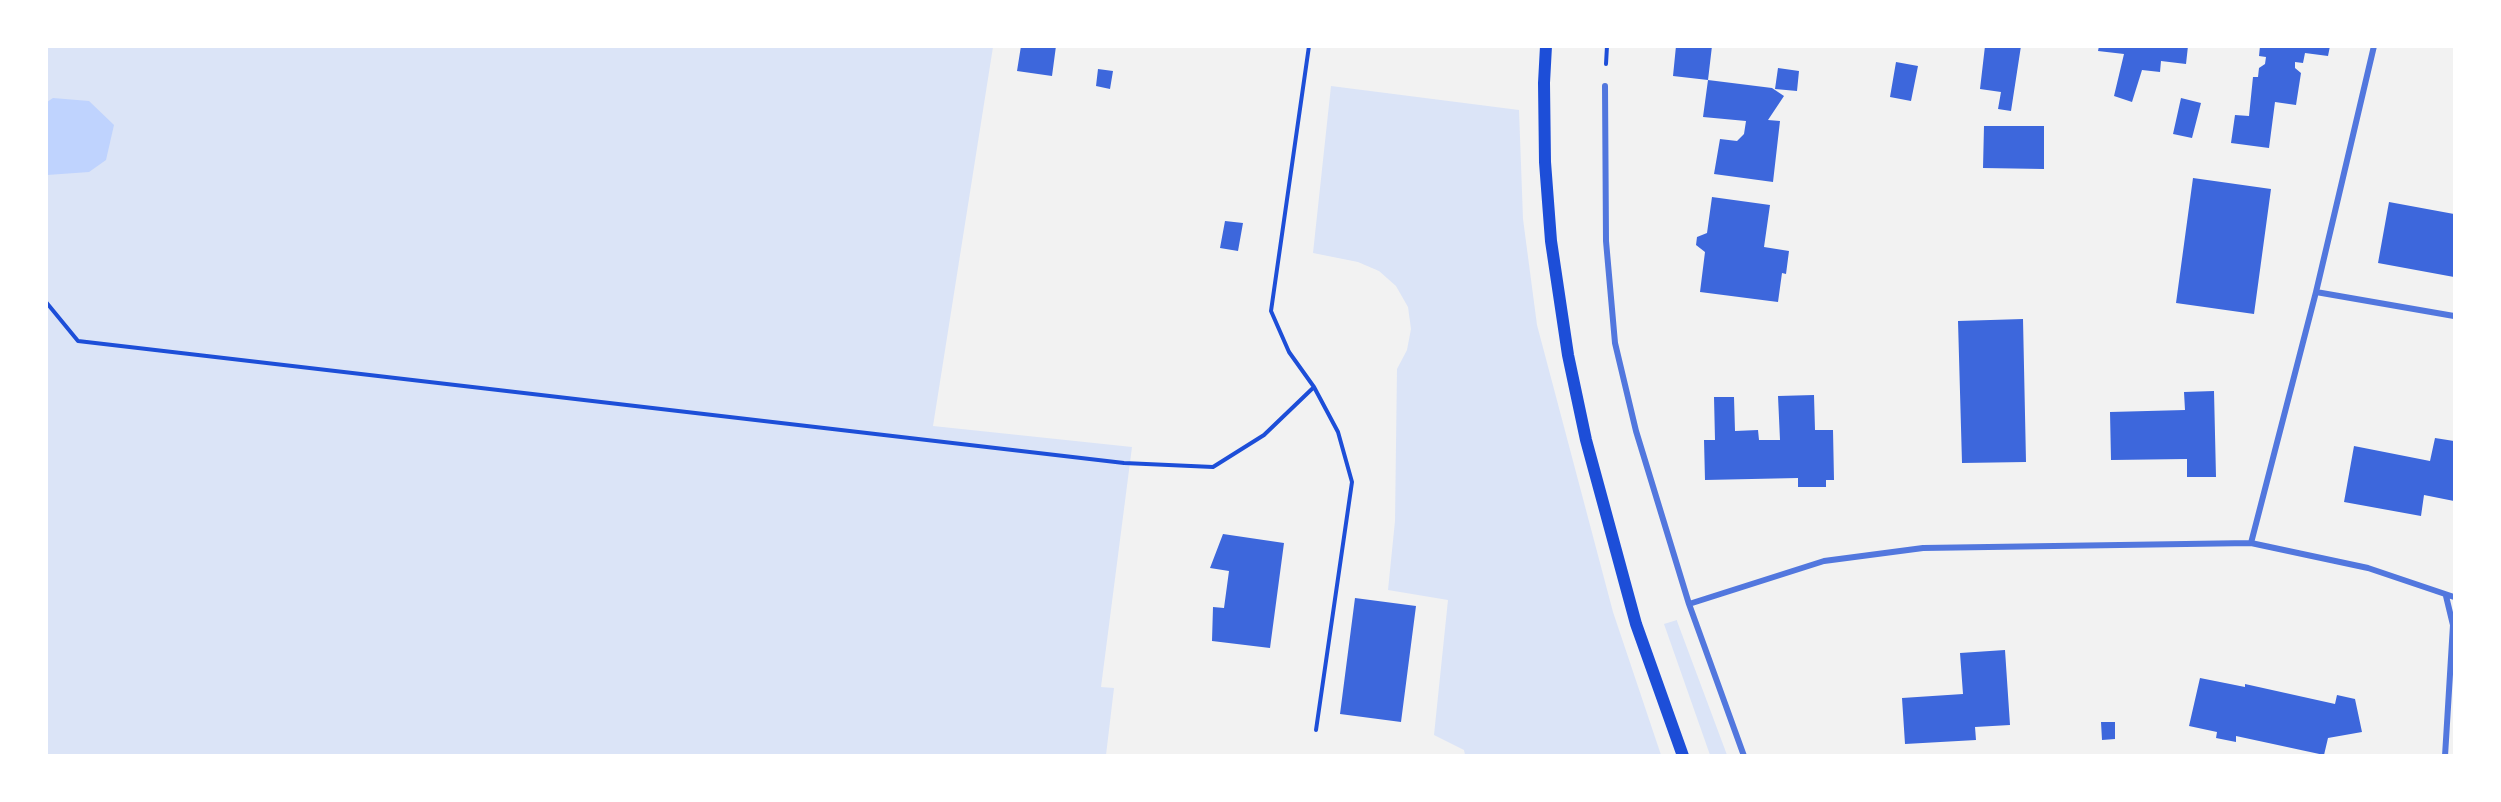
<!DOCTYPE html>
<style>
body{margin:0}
#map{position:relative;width:2501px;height:802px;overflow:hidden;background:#f2f2f2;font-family:"Sofia Sans Condensed",sans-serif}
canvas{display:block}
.frame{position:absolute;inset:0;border:48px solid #fff;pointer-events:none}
</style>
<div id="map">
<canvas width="2501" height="802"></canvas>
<div class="frame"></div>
</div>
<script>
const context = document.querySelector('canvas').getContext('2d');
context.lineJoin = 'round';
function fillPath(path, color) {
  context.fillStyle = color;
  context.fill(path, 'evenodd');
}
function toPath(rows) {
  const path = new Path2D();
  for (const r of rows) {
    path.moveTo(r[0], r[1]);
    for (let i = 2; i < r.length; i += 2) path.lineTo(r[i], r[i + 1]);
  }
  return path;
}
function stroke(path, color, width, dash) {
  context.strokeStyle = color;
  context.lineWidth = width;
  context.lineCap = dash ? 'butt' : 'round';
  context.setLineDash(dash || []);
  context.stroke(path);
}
const green = toPath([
 [46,47,993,47,933,426,1132,447,1101,687,1114,688,1106,755,47,755],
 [1331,86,1519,110,1523,219,1537,325,1613,612,1661,755,1465,755,1464,750,1434,735,1448,600,1388,590,1395,521,1397,369,1407,350,1411,329,1408,307,1396,286,1379,271,1358,262,1313,253],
 [1677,620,1677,621,1727,755,1710,755,1664,624]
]);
const water = toPath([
 [53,98,89,101,114,125,106,160,89,172,47,175,47,102]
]);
const building = toPath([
 [1021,46,1056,46,1052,76,1017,71],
 [1676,46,1712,46,1708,80,1673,76],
 [1985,46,2021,46,2011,111,1998,109,2001,92,1980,89],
 [2099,46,2188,46,2186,64,2161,61,2160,72,2142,70,2132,102,2114,96,2124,54,2098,51],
 [2260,46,2330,46,2328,56,2305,53,2303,63,2295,62,2295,68,2301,73,2296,105,2275,102,2269,148,2231,143,2235,115,2249,116,2253,77,2258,77,2259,68,2265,64,2266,57,2259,56],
 [1896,62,1918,66,1911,101,1890,97],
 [1778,68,1799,71,1797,91,1775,89],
 [1098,69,1113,71,1110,89,1096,86],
 [1708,80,1772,88,1784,96,1768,120,1780,121,1773,182,1714,174,1720,139,1737,141,1744,134,1746,121,1703,117],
 [2181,98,2201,103,2192,138,2173,134],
 [1984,126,2044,126,2044,169,1983,168],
 [2193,178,2271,189,2254,314,2176,303],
 [1712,197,1770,205,1764,247,1789,251,1786,274,1782,273,1778,302,1700,292,1705,252,1696,245,1697,237,1707,233],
 [2389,202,2454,214,2454,277,2378,263],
 [1225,221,1243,223,1238,251,1220,248],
 [2023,319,2026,462,1962,463,1958,321],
 [2214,391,2216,477,2187,477,2187,459,2111,460,2110,412,2185,410,2184,392],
 [1814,395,1815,430,1833,430,1834,480,1826,480,1826,487,1798,487,1798,478,1705,480,1704,440,1715,440,1714,397,1734,397,1735,431,1758,430,1759,440,1780,440,1778,396],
 [2435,438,2454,441,2454,501,2424,495,2421,516,2344,502,2354,446,2430,461],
 [1223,534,1284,543,1270,648,1212,641,1213,607,1224,608,1229,571,1210,568],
 [1355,598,1416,606,1401,722,1340,714],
 [2005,650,2010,725,1975,727,1976,740,1905,744,1902,698,1963,694,1960,653],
 [2200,678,2245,687,2245,684,2335,704,2337,695,2355,699,2362,732,2328,738,2324,755,2236,736,2236,742,2216,738,2217,732,2189,726],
 [2101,722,2115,722,2115,739,2102,740]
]);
const path = toPath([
 [1309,46,1271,311,1289,352,1314,387,1338,432,1352,482,1316,730],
 [1606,64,1607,46],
 [46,302,78,341,1124,463,1213,467,1264,435,1314,387]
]);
const minor = toPath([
 [1605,86,1606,241,1615,343,1636,431,1689,604,1744,756],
 [2316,292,2374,46],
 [2251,543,2316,292,2454,316],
 [1689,604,1824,561,1923,548,2251,543,2368,568,2454,597],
 [2445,756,2453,625,2446,596]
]);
const secondary = toPath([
 [1546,46,1544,83,1545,162,1551,241,1568,355,1586,440,1636,624,1683,756]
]);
fillPath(green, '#dbe4f7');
fillPath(water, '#bfd3fe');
fillPath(building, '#3d67dc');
stroke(path, '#1d4ed8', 4);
stroke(minor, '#5277de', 6);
stroke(secondary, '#1d4ed8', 12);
</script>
